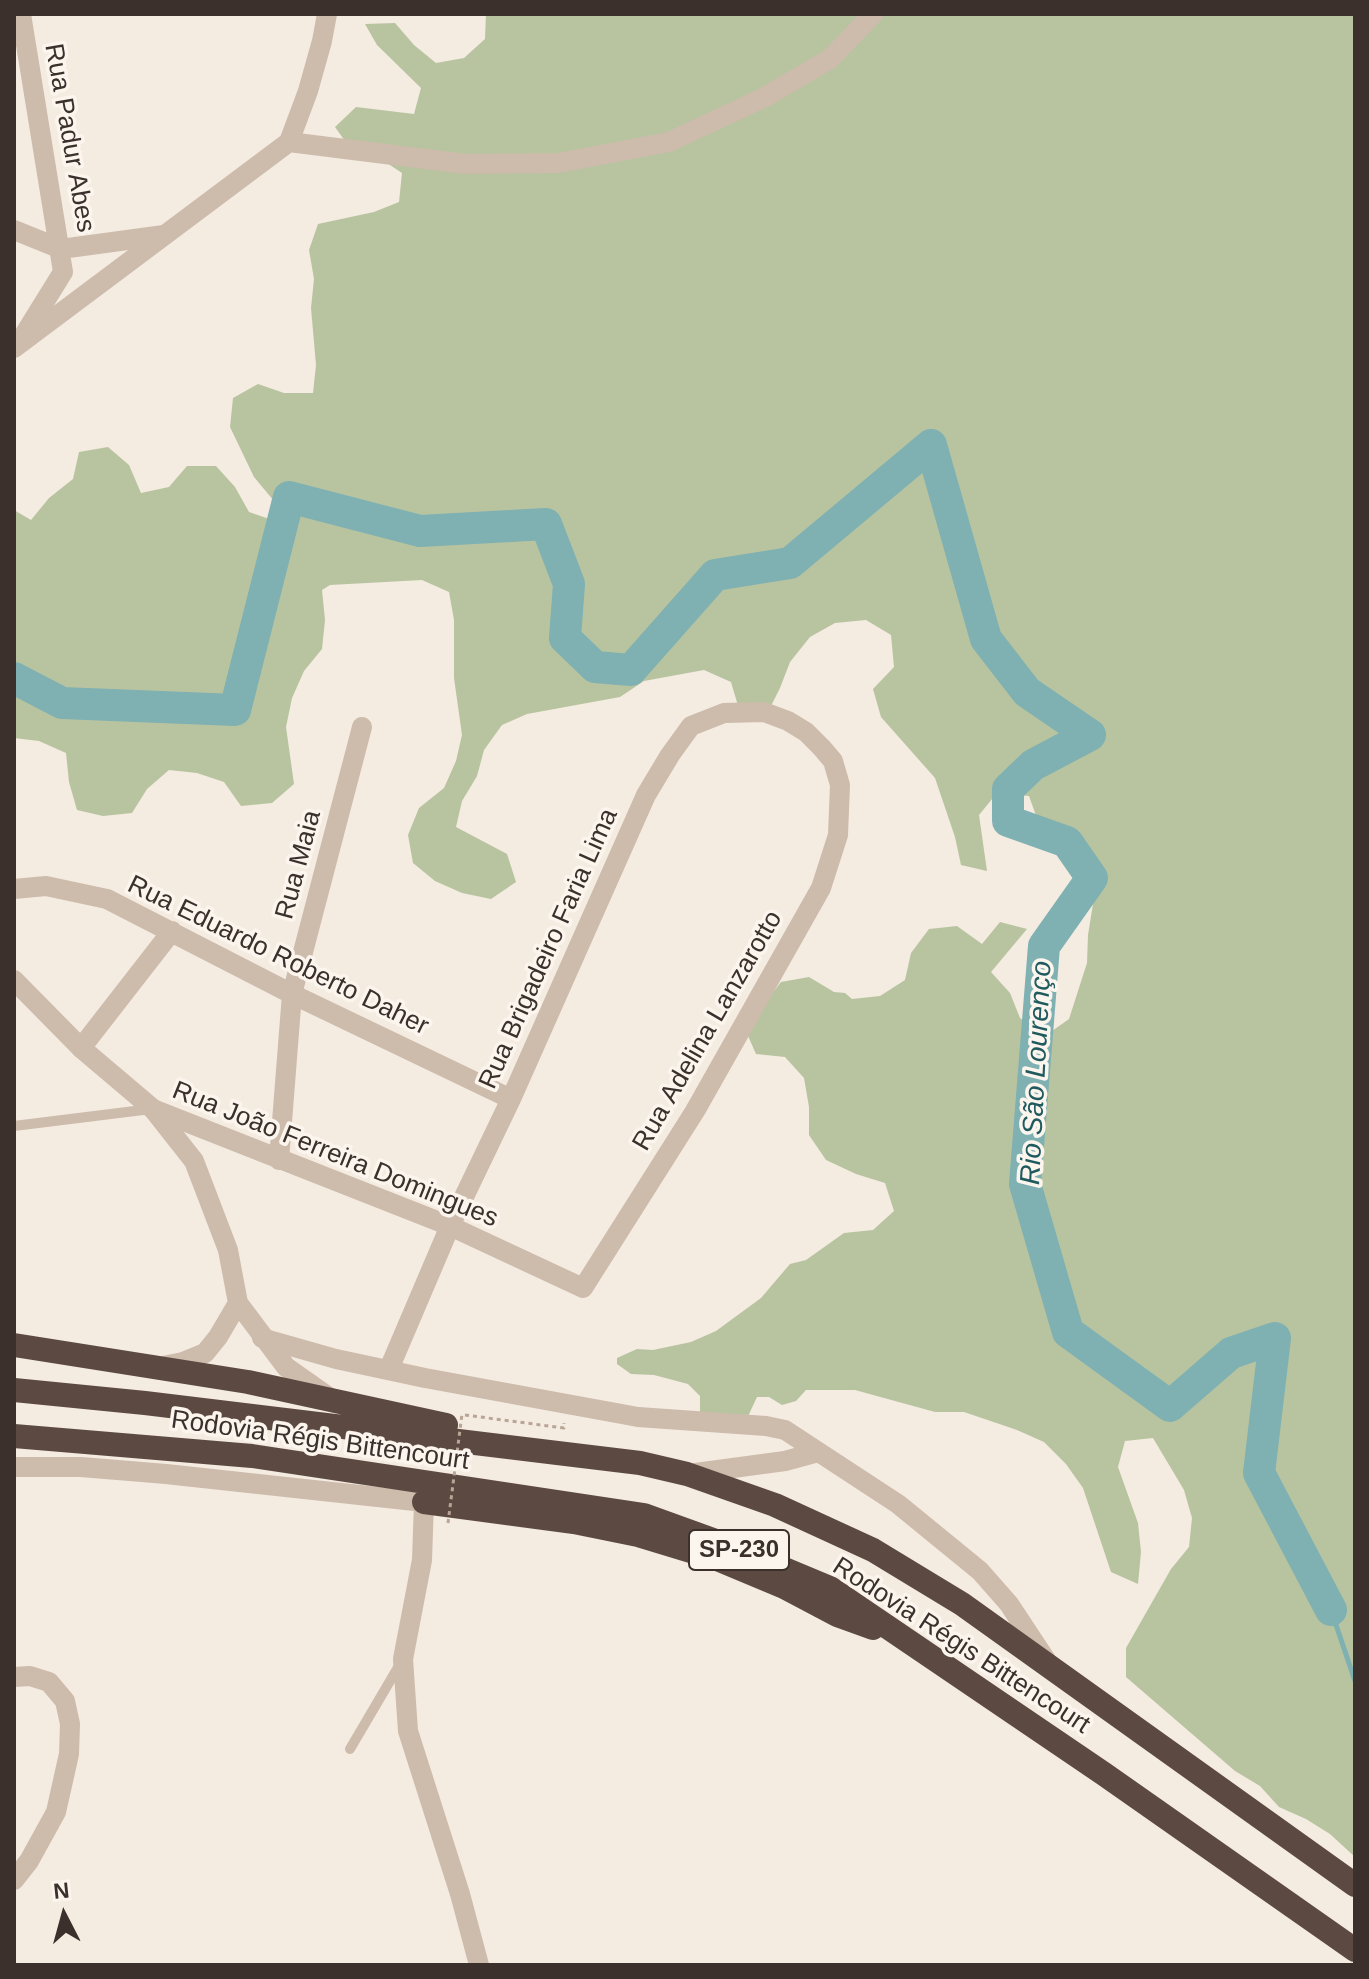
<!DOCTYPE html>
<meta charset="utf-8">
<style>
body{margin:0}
#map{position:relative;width:1369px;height:1979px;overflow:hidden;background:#f4ebe1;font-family:Helvetica,sans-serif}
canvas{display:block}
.frame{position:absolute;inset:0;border:16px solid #3b302b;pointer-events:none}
.north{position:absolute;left:24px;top:1875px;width:80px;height:80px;-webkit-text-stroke:6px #fbf5ee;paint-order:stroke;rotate:354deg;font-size:22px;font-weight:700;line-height:32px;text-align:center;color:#3b302b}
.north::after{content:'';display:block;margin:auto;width:28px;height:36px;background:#3b302b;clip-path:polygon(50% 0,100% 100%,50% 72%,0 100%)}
</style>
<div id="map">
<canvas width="1369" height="1979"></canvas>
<div class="frame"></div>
<div class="north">N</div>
</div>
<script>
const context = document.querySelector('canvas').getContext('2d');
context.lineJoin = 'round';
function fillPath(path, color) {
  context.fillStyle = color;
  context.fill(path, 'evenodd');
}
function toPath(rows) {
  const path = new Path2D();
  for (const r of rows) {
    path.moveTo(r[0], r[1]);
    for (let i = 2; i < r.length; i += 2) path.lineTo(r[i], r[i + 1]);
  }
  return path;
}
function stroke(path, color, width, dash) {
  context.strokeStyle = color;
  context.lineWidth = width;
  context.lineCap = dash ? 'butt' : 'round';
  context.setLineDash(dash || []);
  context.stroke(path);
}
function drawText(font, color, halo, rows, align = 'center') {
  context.font = font + ' Helvetica,sans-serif';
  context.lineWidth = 7;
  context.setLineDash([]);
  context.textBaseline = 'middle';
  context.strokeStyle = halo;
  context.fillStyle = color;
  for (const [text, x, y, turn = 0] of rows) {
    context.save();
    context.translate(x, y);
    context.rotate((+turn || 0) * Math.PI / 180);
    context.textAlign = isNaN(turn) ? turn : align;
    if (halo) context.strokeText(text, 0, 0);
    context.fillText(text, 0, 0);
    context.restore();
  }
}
const green = toPath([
 [486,14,1355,14,1355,1857,1330,1834,1306,1819,1279,1807,1260,1786,1235,1771,1126,1677,1126,1648,1171,1569,1189,1547,1192,1518,1184,1490,1153,1438,1125,1441,1118,1467,1138,1523,1141,1552,1138,1584,1111,1572,1083,1488,1066,1464,1044,1442,1017,1430,964,1412,935,1412,855,1390,806,1390,796,1401,782,1405,769,1397,757,1397,743,1427,700,1413,700,1396,688,1384,654,1375,631,1374,617,1364,617,1358,637,1349,653,1350,691,1342,716,1331,761,1298,790,1264,806,1260,844,1233,873,1230,894,1211,885,1183,856,1174,826,1160,809,1135,809,1107,804,1078,785,1057,756,1054,745,1029,781,982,809,977,834,992,845,993,852,999,880,996,905,980,911,953,929,929,957,926,982,944,1000,922,1027,929,991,972,1010,993,1020,1018,1045,1036,1069,1019,1087,963,1088,935,1097,879,1075,861,1048,849,1029,796,997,793,979,815,987,871,961,865,955,837,935,778,881,717,873,689,894,667,891,635,866,620,835,623,810,637,790,662,780,688,766,716,739,709,731,682,704,670,644,681,620,697,527,714,502,725,484,750,477,776,462,801,456,827,507,854,516,882,491,899,462,893,435,881,413,863,408,835,419,808,444,788,456,761,462,735,454,678,454,620,449,592,422,580,330,585,322,590,325,620,322,649,304,671,292,698,286,727,294,784,272,803,241,806,224,782,197,773,169,770,147,789,132,813,103,816,77,810,69,782,66,753,39,741,14,738,14,510,31,520,49,498,73,479,79,452,108,447,129,465,141,493,169,487,187,466,216,466,235,487,249,512,275,521,274,501,254,477,230,427,233,398,258,384,284,393,313,393,316,365,311,308,314,279,309,250,318,224,374,212,399,202,402,173,378,157,352,151,335,127,356,107,414,114,421,88,377,45,365,24,395,23,414,45,436,63,464,58,485,39]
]);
const stream = toPath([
 [1331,1610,1355,1681]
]);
const river = toPath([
 [14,678,62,703,235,710,289,497,420,531,546,524,569,584,565,638,595,667,631,670,715,575,790,563,931,445,986,639,1027,692,1090,735,1033,765,1008,789,1008,821,1067,842,1092,878,1044,946,1025,1184,1068,1332,1170,1406,1231,1353,1275,1338,1259,1473,1331,1610]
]);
const path = toPath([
 [465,1415,564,1428,564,1423]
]);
const service = toPath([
 [14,1126,151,1109],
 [350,1749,400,1664]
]);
const minor = toPath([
 [21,14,63,272],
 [289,142,308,91,322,41,327,14],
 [14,230,61,249,164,235],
 [19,343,63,272],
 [14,889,46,886,107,899,292,994,511,1099],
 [81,1048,172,931],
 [153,1109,450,1226,583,1288,695,1111,821,888,838,835,840,785,833,761,822,748,806,732,788,721,764,712,724,713,691,726,670,755,646,795,511,1099,450,1226,389,1369],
 [279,1160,292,994,362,727],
 [262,1338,336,1359,425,1378,638,1417,766,1426,785,1430,898,1504,980,1571,1009,1604,1046,1660],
 [14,1467,81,1467,166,1474,424,1502,422,1560,403,1659,408,1731,460,1894,479,1965],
 [688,1474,785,1461,818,1452],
 [14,1677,30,1676,49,1682,65,1701,70,1724,69,1754,56,1812,29,1861,14,1880]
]);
const tertiary = toPath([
 [14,348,289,142,465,164,558,163,669,142,763,98,830,59,873,14],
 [14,980,81,1048,153,1109,194,1161,228,1250,238,1303,286,1367,330,1398],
 [163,1366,183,1362,205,1353,218,1337,238,1303]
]);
const motorway = toPath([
 [14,1345,248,1382,446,1425],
 [14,1390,145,1403,640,1463,687,1474,775,1505,873,1550,962,1604,1355,1885],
 [14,1436,252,1456,644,1515,727,1545,830,1588,1104,1774,1355,1950],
 [424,1502,574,1522,638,1535,717,1559,784,1587,837,1615,873,1628]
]);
const pathBridge = toPath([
 [448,1523,462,1414]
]);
const shields = [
 [739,1550,100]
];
const shieldNames = [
 ["SP-230",739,1550]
];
const streetNames = [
 ["Rua Padur Abes",69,138,80],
 ["Rua Maia",299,865,-75],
 ["Rua Brigadeiro Faria Lima",549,949,-66],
 ["Rua Eduardo Roberto Daher",278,956,26],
 ["Rua Adelina Lanzarotto",708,1031,-60],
 ["Rua João Ferreira Domingues",335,1155,22],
 ["Rodovia Régis Bittencourt",320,1441,8],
 ["Rodovia Régis Bittencourt",961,1646,33]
];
const waterNames = [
 ["Rio São Lourenço",1037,1073,-87]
];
fillPath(green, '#b8c4a0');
stroke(stream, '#7fb0b2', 5);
stroke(river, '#7fb0b2', 32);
stroke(path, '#b9a596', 3, [4, 4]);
stroke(service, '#cdbbac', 10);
stroke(minor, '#cdbbac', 20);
stroke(tertiary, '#cdbbac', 20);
stroke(motorway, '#5c4a42', 24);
stroke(pathBridge, '#b9a596', 3, [4, 4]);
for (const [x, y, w] of shields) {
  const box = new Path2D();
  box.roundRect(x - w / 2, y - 20, w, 40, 6);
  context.fillStyle = '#fbf5ee';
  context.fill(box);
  stroke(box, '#3b302b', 2);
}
drawText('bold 24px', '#3b302b', null, shieldNames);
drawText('26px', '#3b302b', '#fbf5ee', streetNames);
drawText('italic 28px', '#1f5a5e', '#fbf5ee', waterNames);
</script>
